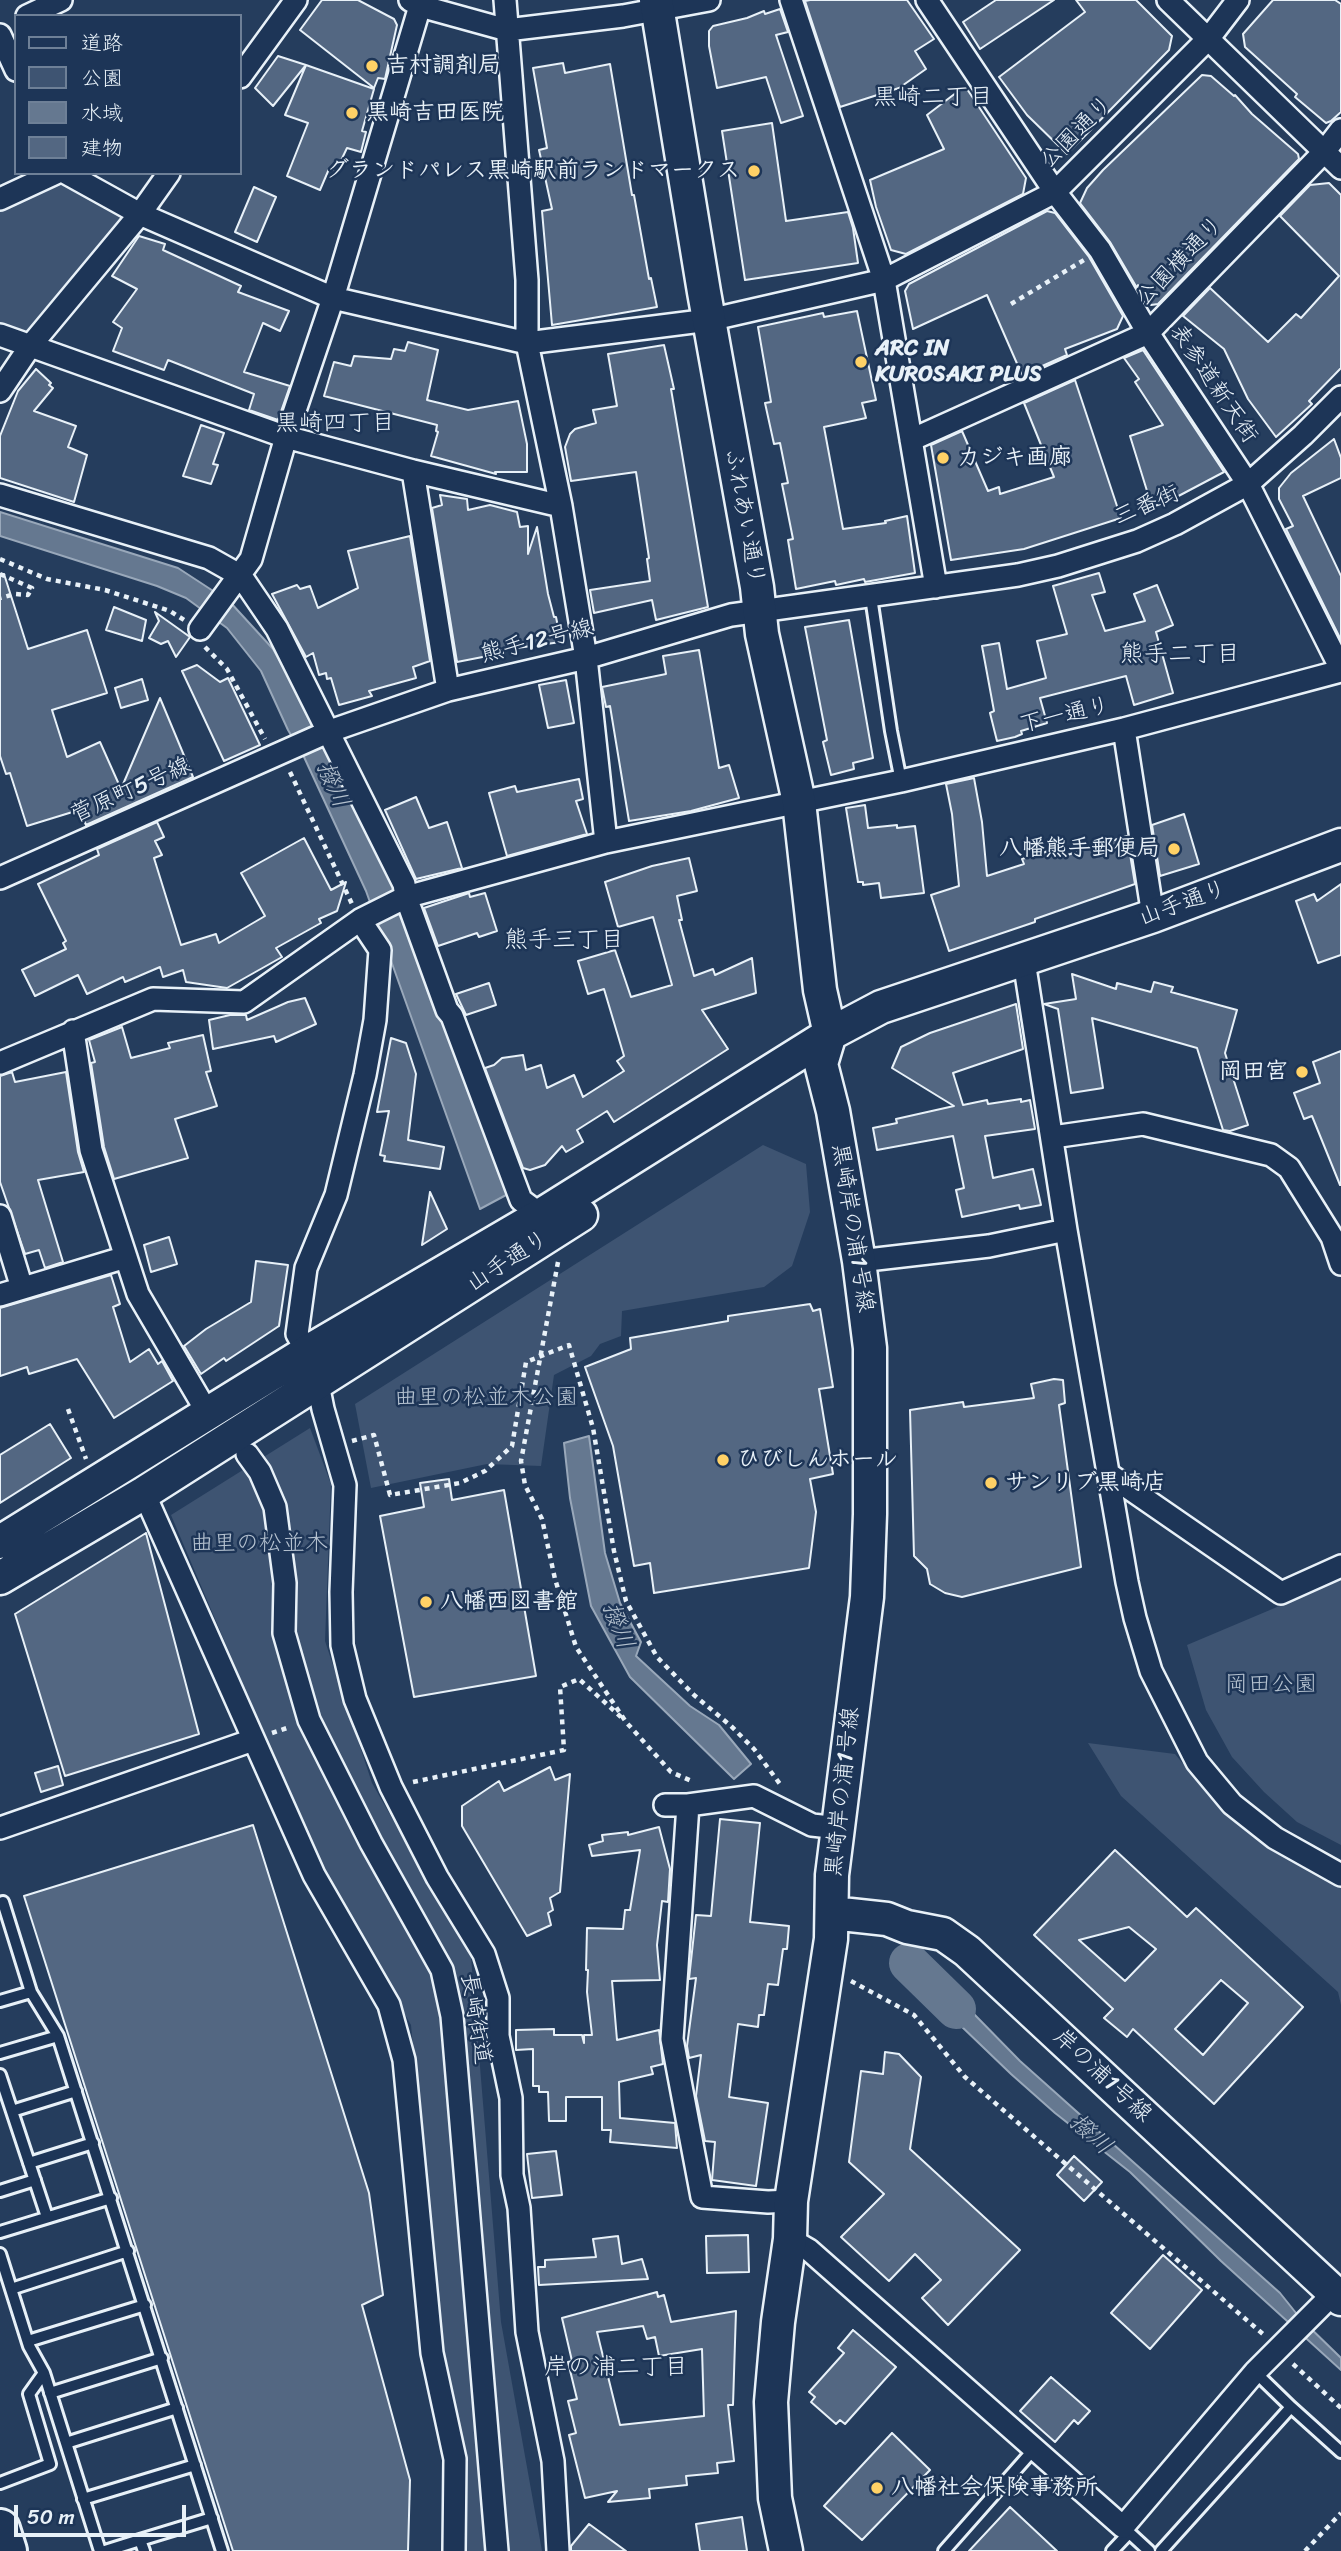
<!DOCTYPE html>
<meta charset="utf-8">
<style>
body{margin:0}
#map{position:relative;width:1341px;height:2551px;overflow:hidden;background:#253d5d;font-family:Sriracha,"Klee One",sans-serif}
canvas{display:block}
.legend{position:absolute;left:14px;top:14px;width:228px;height:161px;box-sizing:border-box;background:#1d3557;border:2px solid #6e8097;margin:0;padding:9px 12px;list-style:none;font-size:21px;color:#e8f1f8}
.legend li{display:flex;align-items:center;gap:14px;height:35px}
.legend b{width:35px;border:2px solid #6e8097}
.scale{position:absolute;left:14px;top:2505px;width:172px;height:32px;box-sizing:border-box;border:4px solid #e8f1f8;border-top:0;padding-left:9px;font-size:21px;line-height:24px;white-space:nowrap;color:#e8f1f8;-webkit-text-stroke:5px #1d3557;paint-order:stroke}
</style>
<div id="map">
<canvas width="1341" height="2551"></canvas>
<ul class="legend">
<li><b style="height:9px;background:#1d3557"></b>道路</li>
<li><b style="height:19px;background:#3e5472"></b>公園</li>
<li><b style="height:19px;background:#657890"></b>水域</li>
<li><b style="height:19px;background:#536782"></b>建物</li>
</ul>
<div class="scale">50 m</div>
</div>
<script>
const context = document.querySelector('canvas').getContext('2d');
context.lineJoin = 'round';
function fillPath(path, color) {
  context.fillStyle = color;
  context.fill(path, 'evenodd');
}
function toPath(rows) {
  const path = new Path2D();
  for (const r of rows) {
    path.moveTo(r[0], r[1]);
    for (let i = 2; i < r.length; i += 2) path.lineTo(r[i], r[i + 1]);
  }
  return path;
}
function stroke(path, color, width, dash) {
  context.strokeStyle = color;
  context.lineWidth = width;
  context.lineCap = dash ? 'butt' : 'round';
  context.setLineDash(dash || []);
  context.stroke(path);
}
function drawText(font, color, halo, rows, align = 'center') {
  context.font = font + ' Sriracha,"Klee One",sans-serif';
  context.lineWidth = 5;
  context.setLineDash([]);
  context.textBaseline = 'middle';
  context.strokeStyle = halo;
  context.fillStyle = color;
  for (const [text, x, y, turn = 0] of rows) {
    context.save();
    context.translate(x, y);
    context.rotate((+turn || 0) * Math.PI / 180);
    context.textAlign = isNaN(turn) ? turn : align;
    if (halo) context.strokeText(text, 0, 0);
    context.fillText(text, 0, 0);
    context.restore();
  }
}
const green = toPath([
 [63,182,126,211,34,338,0,326,0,211],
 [763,1145,806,1164,810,1212,792,1266,764,1287,622,1311,621,1336,600,1344,591,1356,554,1375,541,1466,487,1464,371,1488,355,1404],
 [310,1428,331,1484,325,1641,372,1783,471,1957,501,2322,542,2551,460,2551,411,2025,324,1872,274,1758,171,1515],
 [1341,1580,1341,1845,1297,1822,1264,1792,1232,1757,1206,1710,1187,1645],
 [1088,1743,1175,1754,1215,1803,1266,1846,1341,1886,1341,2005,1338,1992,1121,1796]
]);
const water = toPath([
 [0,512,178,568,230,602,273,649,310,713,393,879,508,1194,480,1209,366,891,304,757,288,730,261,671,227,628,186,598,157,586,0,536,0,512],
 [589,1436,605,1553,620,1603,641,1642,636,1656,690,1706,719,1725,751,1764,734,1779,630,1677,591,1606,570,1498,564,1443,589,1436],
 [924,1963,1020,2061,1280,2293,1300,2318,1341,2358,1341,2370,1221,2261,1130,2172,1055,2113,1011,2074,908,1975,924,1963]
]);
const river = toPath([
 [909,1963,956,2009]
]);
const building = toPath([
 [322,0,358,0,394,19,397,25,385,79,378,78,374,88,300,30,322,0],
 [810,0,907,0,934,39,915,51,926,69,899,88,840,107,805,1,810,0],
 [996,0,1054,0,980,49,963,22,996,0],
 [1076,0,1136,0,1172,36,1169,50,1067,154,1027,115,999,77,1085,12,1076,0],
 [1273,0,1335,0,1341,4,1341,112,1331,121,1326,123,1295,97,1297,94,1245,47,1243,34,1273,0],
 [780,9,788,32,776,35,803,116,781,123,766,77,717,88,709,46,709,31,713,26,747,18,764,11,765,14,780,9],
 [278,56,306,65,273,106,255,88,278,56],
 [563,63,565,73,610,64,632,195,634,195,649,279,651,278,657,307,552,325,542,211,552,209,539,150,547,148,533,68,563,63],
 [306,65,374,89,362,131,366,132,361,152,347,148,336,171,329,169,320,190,287,176,308,123,285,115,306,65],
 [1202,75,1211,76,1234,96,1235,95,1252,114,1298,154,1299,159,1158,304,1151,305,1138,285,1137,288,1110,242,1080,203,1087,188,1103,170,1202,75],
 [965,86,1026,178,1023,194,906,254,891,250,876,207,870,180,944,149,927,115,965,86],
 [772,123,786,221,848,212,853,228,858,263,745,280,722,131,772,123],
 [1329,183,1341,195,1341,368,1309,401,1312,404,1276,437,1248,399,1224,349,1183,316,1210,288,1268,342,1296,314,1301,318,1339,276,1280,216,1310,185,1329,183],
 [254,187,276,197,257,242,235,232,254,187],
 [1047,211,1055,213,1089,257,1123,316,1117,329,1065,349,1067,355,1022,375,987,295,913,329,905,291,909,284,1047,211],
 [139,236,165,244,163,250,241,286,238,292,289,311,280,331,263,323,244,372,290,386,278,420,249,410,254,394,168,360,164,370,113,351,122,328,113,322,137,289,112,276,139,236],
 [857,311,876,400,862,403,866,418,824,427,843,529,886,523,885,521,907,516,915,573,865,582,864,579,836,585,835,581,796,589,788,540,793,539,782,484,788,483,780,443,774,444,765,403,771,402,758,327,823,313,824,317,857,311],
 [408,342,438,350,427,400,468,410,518,401,527,444,527,472,495,472,496,474,431,456,438,432,436,431,437,425,324,396,334,362,351,366,354,356,391,359,394,349,405,351,408,342],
 [664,345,674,389,671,389,708,607,656,620,652,600,594,613,590,590,650,581,647,559,649,558,636,472,571,481,565,447,570,434,575,429,596,423,593,410,617,406,608,354,664,345],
 [1143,350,1224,472,1169,501,1152,507,1130,436,1163,425,1135,382,1139,379,1124,358,1143,350],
 [36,369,51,383,49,385,53,388,34,411,76,426,68,447,87,455,74,502,0,478,0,436,18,391,36,369],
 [1075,380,1121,518,1024,549,951,560,931,445,962,431,988,491,999,487,1000,494,1054,477,1024,403,1075,380],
 [201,425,224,433,213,464,218,465,211,484,183,476,201,425],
 [1334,439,1341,458,1341,478,1303,496,1341,576,1341,640,1286,529,1293,526,1279,499,1279,488,1291,473,1334,439],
 [440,495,467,499,468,510,490,505,517,512,520,527,528,526,528,554,537,527,548,594,554,617,556,617,561,642,502,650,503,653,457,662,432,508,442,505,440,495],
 [410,536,430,661,413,667,416,678,369,691,372,696,339,705,331,678,327,679,326,673,319,675,313,653,306,657,272,594,297,585,300,589,310,586,318,608,358,588,348,551,410,536],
 [1099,573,1105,592,1092,595,1105,631,1145,621,1134,594,1157,585,1173,625,1156,632,1173,693,1134,705,1126,676,1040,698,1047,723,1021,731,1022,734,1015,737,997,741,990,713,994,711,982,646,999,643,1007,689,1046,678,1037,641,1067,634,1053,586,1099,573],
 [0,574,4,574,28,649,87,630,107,693,52,710,67,757,100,742,121,789,160,698,193,777,86,825,79,810,27,826,10,773,6,774,0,756,0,574],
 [114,607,146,620,142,641,106,630,114,607],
 [155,612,190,637,176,657,168,641,161,644,149,638,159,621,155,612],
 [849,620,873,758,853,763,854,769,831,775,823,742,827,740,805,627,849,620],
 [699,650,719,768,729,765,739,798,691,811,629,821,610,706,606,707,602,687,666,674,663,656,699,650],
 [197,665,220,682,228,678,260,745,224,761,182,671,197,665],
 [142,679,148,700,121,708,115,688,142,679],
 [566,680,574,723,548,728,539,685,566,680],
 [974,778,982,822,987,876,1024,864,1022,859,1058,848,1061,857,1127,836,1135,884,1035,919,1035,922,949,951,931,895,959,886,952,814,946,784,974,778],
 [579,779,583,799,576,801,587,834,507,856,489,793,515,786,517,792,579,779],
 [416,797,429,828,447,822,462,868,416,879,385,810,416,797],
 [865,805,868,828,897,825,897,828,915,826,924,893,881,898,879,883,863,885,863,882,858,882,846,808,865,805],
 [1184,814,1199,864,1160,876,1152,825,1184,814],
 [157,822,164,837,155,841,162,855,154,858,181,945,216,934,219,943,265,916,241,873,304,838,331,890,346,882,337,911,319,919,321,923,276,948,282,957,227,988,186,982,183,970,163,977,160,967,125,982,123,977,87,994,78,975,35,996,22,970,66,949,63,943,66,941,38,884,99,855,97,849,157,822],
 [689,858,697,891,677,896,682,920,679,920,694,976,713,969,715,975,752,958,756,993,702,1010,728,1049,614,1122,607,1111,577,1130,583,1142,566,1152,562,1146,545,1165,530,1170,523,1168,485,1068,494,1065,502,1058,523,1055,526,1070,541,1065,547,1088,574,1075,583,1097,624,1071,617,1061,624,1056,604,989,588,994,578,961,615,950,631,997,672,985,653,917,618,927,605,882,652,866,689,858],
 [1341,884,1341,955,1318,963,1296,901,1314,894,1317,901,1341,884],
 [469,893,470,897,485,893,497,931,479,937,477,933,438,946,424,908,469,893],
 [1072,974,1116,989,1117,983,1151,992,1154,982,1173,987,1171,992,1237,1010,1225,1053,1248,1125,1230,1131,1223,1130,1197,1048,1092,1018,1103,1088,1071,1093,1058,1009,1044,1004,1076,999,1072,974],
 [489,983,496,1005,466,1015,456,994,489,983],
 [305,998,316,1024,276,1042,274,1036,213,1049,209,1020,230,1015,246,1015,247,1020,288,1002,305,998],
 [1016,1004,1023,1049,953,1073,963,1105,987,1100,988,1104,1021,1099,1021,1102,1030,1100,1035,1129,985,1136,993,1178,1033,1169,1041,1205,1020,1209,1019,1205,962,1217,956,1190,964,1188,953,1136,877,1150,873,1128,897,1123,896,1119,954,1106,892,1068,901,1047,930,1033,1016,1004],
 [122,1027,131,1058,170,1048,168,1043,203,1035,211,1071,206,1072,217,1106,175,1119,188,1158,114,1179,104,1147,91,1063,95,1062,89,1040,122,1027],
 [391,1038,406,1043,416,1074,408,1140,444,1147,440,1169,384,1161,385,1156,380,1155,389,1111,377,1112,391,1038],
 [1341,1051,1341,1185,1340,1185,1312,1116,1304,1119,1294,1093,1320,1083,1313,1062,1341,1051],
 [12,1072,15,1082,66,1072,78,1152,84,1172,38,1180,63,1262,45,1268,39,1250,25,1254,0,1182,0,1076,12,1072],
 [430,1192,447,1229,422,1245,430,1192],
 [169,1237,177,1264,151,1272,144,1245,169,1237],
 [256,1261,288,1265,279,1326,226,1361,224,1358,201,1374,184,1346,206,1329,251,1302,256,1261],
 [111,1275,120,1304,113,1307,130,1362,149,1349,158,1364,162,1361,173,1381,114,1418,77,1359,29,1374,27,1367,0,1376,0,1308,111,1275],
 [810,1304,813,1311,820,1309,833,1387,819,1389,833,1474,810,1479,816,1512,809,1568,654,1593,650,1563,634,1566,613,1446,585,1367,631,1349,630,1338,728,1321,728,1316,810,1304],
 [1054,1379,1063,1380,1065,1403,1059,1405,1081,1567,962,1597,945,1593,930,1584,927,1569,914,1556,910,1410,963,1402,964,1407,1034,1398,1031,1384,1054,1379],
 [50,1424,71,1458,0,1503,0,1455,50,1424],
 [449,1479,452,1500,504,1490,536,1676,414,1697,380,1516,424,1507,420,1483,449,1479],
 [146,1533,199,1734,65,1776,15,1614,146,1533],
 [58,1766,63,1785,41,1792,35,1773,58,1766],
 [550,1767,555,1780,570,1774,560,1892,550,1898,553,1910,548,1913,551,1925,527,1936,462,1826,462,1806,499,1781,504,1791,550,1767],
 [720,1819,760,1823,750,1922,789,1926,787,1949,783,1949,778,1985,768,1984,764,2015,759,2015,758,2027,738,2024,729,2097,768,2103,756,2186,712,2180,715,2142,705,2141,696,2096,701,2055,689,2058,687,2046,696,1978,689,1979,696,1915,711,1916,720,1819],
 [253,1825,369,2193,383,2295,362,2305,410,2480,408,2551,233,2551,24,1896,253,1825],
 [659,1827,670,1869,668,1902,662,1901,657,1945,660,1980,612,1981,617,2040,659,2030,663,2064,651,2067,653,2074,619,2082,620,2118,675,2123,677,2148,610,2142,611,2130,602,2130,602,2097,566,2097,566,2121,549,2121,548,2092,539,2092,539,2086,533,2086,533,2049,516,2050,516,2030,554,2029,554,2035,582,2035,584,2043,584,2035,592,2035,587,1992,588,1970,586,1970,587,1928,623,1929,625,1910,630,1910,640,1850,592,1856,589,1845,603,1841,602,1835,628,1832,628,1835,659,1827],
 [1115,1850,1187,1917,1196,1908,1303,2007,1214,2104,1133,2029,1127,2037,1104,2018,1113,2009,1034,1935,1115,1850],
 [1129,1927,1156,1949,1125,1981,1079,1940,1129,1927],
 [1221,1980,1248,2003,1203,2055,1175,2029,1221,1980],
 [885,2052,899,2054,921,2077,910,2149,1020,2250,948,2325,922,2298,941,2280,915,2254,889,2281,841,2237,884,2194,849,2162,861,2071,883,2074,885,2052],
 [556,2151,562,2195,532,2198,527,2154,556,2151],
 [1074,2156,1102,2182,1084,2201,1057,2175,1074,2156],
 [748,2235,749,2272,707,2273,706,2236,748,2235],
 [618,2236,622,2264,642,2259,648,2279,539,2285,538,2267,545,2267,545,2260,596,2257,593,2239,618,2236],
 [1163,2255,1202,2290,1150,2349,1111,2313,1163,2255],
 [657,2292,658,2297,664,2295,671,2322,736,2311,733,2405,728,2405,734,2461,717,2463,718,2473,686,2476,687,2485,649,2489,650,2498,608,2502,617,2491,585,2498,569,2435,576,2433,568,2401,577,2399,568,2362,572,2361,562,2318,657,2292],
 [643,2326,647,2339,655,2337,659,2356,702,2349,704,2416,620,2425,597,2332,643,2326],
 [853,2330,896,2367,845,2424,840,2420,836,2424,811,2402,815,2397,809,2392,844,2353,838,2348,853,2330],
 [1051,2377,1090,2411,1078,2424,1074,2420,1055,2442,1020,2411,1051,2377],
 [892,2433,930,2470,862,2540,824,2506,892,2433],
 [1010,2507,1057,2551,969,2551,1010,2507],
 [742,2517,747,2551,700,2551,696,2524,742,2517],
 [589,2524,626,2551,571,2551,571,2546,589,2524]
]);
const path = toPath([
 [1011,304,1084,260],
 [0,559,47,579,105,590,170,611,184,620],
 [0,574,32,588,28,595,15,594,0,598],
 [205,647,227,669,265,739],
 [290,772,352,904],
 [558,1262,521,1461,525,1485,542,1519,555,1579,576,1647,626,1722,671,1772,694,1782],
 [68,1409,86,1459],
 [352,1441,374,1435,390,1495,460,1483,485,1471,512,1446,526,1362,569,1345,593,1428,614,1551,626,1601,657,1657,694,1695,731,1726,754,1749,780,1784],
 [272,1733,290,1727],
 [413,1782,564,1750,560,1687,579,1679,621,1717],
 [851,1981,914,2015,965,2077,1264,2335],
 [1293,2364,1341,2408],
 [1305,2551,1341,2513]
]);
const lane = toPath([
 [871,597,891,731,901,781],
 [3,1902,31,1992],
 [0,2001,31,1992,58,2036,222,2551],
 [0,2053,58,2036],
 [0,2075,47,2217],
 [12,2111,76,2091],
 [29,2163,93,2143],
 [0,2191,35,2180],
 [0,2232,111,2198],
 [0,2254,29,2346,44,2373,100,2551],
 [11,2289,128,2251],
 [28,2341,145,2305],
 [50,2393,162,2358],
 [1291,2407,1341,2452],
 [66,2443,177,2408],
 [0,2483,50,2464,29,2394,44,2373],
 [83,2499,195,2465],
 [1123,2527,1149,2551],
 [105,2551,140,2540],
 [144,2551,140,2540,212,2518],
 [944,2551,1035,2448],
 [1112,2551,1129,2533],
 [1161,2551,1291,2407,1255,2372]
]);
const street = toPath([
 [410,0,420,6,507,30,623,16,709,0],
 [505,0,527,280,527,343,561,506,586,658,606,842],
 [791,0,884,280,936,587],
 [927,0,1055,192,1100,250,1148,333,1248,484,1341,669],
 [1168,0,1341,168],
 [27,16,61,0],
 [0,35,16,70],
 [240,77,296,0],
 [66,173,140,214,333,298,527,343,709,320,884,280,1055,192,1209,38,1238,0],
 [0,199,56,173],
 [0,335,286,437,413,471,561,506],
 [0,391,31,345,140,214,169,173],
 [911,440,1148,333,1324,152,1341,130],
 [413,471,448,690],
 [0,495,209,558,241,576,277,629,404,884,406,897,447,1010,452,1016,521,1200,541,1215],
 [200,629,251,559,286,437,333,298,420,6],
 [1124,729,1153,916],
 [0,878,330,731,448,690,586,658,731,615,1018,575,1058,566,1137,541,1175,524,1248,484,1303,435,1341,397],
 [360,920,380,950,375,1020,365,1075,336,1195,306,1268,297,1334,307,1352,318,1384,323,1409,345,1485,341,1592,342,1645,355,1699,391,1787,437,1877,484,1954,498,1998,498,2036,511,2098,512,2175,519,2208,527,2332,553,2461,558,2551],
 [1024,961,1066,1230,1127,1582,1135,1618,1151,1671,1197,1762,1232,1804,1275,1838,1341,1875],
 [73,1031,91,1150,138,1294,207,1412],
 [0,1063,153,999,244,1002,360,920,406,897,606,842,901,781,1124,729,1341,671],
 [1053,1137,1143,1124,1271,1155,1289,1168,1332,1237,1341,1264],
 [0,1216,22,1288],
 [859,1261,989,1246,1066,1230],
 [0,1295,126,1257],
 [247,1454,260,1472,275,1507,285,1583,284,1633,309,1720,371,1843,442,1970,452,2016,497,2551],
 [1110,1475,1281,1593,1341,1566],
 [144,1493,314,1875,389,2005,404,2060,432,2353,455,2459,454,2551],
 [665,1805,688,1805,754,1796,812,1825,839,1828],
 [688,1805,672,2039,702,2197,768,2202,791,2201],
 [0,1828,253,1740],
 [790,2239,809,2250,1123,2527,1255,2372,1334,2293]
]);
const secondary = toPath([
 [656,0,704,292,757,587,762,634,799,802,820,990,830,1034,821,1064,833,1111,859,1261,870,1348,870,1514,867,1597,832,1875,831,1939,791,2201,790,2239,778,2322,771,2402,775,2498,786,2551],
 [0,1542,307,1352,541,1215,830,1034,881,1007,1153,916,1341,845],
 [0,1578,144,1493,581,1215],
 [832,1913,887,1919,907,1927,943,1934,967,1951,1341,2299]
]);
const highway = toPath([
 [0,2529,7,2551]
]);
const markers = [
 [372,66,7,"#ffd166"],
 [352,113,7,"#ffd166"],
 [754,171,7,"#ffd166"],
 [861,362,7,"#ffd166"],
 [943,458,7,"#ffd166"],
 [1174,849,7,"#ffd166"],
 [1302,1072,7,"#ffd166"],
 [723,1460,7,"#ffd166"],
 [991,1483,7,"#ffd166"],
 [426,1602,7,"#ffd166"],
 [877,2488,7,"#ffd166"]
];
const poiNames = [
 ["吉村調剤局",386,66],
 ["黒崎吉田医院",366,113],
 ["グランドパレス黒崎駅前ランドマークス",740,171,"right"],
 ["ARC IN",875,349],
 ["KUROSAKI PLUS",875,375],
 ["カジキ画廊",957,458],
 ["八幡熊手郵便局",1160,849,"right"],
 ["岡田宮",1288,1072,"right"],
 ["ひびしんホール",737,1460],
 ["サンリブ黒崎店",1005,1483],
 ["八幡西図書館",440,1602],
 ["八幡社会保険事務所",891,2488]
];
const streetNames = [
 ["公園通り",1077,133,-45],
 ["公園横通り",1180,262,-46],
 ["表参道新天街",1213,384,56],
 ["三番街",1147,506,-23],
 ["ふれあい通り",744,517,80],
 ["熊手12号線",537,642,-14],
 ["下一通り",1065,716,-13],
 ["菅原町5号線",131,791,-24],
 ["山手通り",1183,904,-20],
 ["黒崎岸の浦1号線",852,1228,81],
 ["山手通り",508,1262,-33],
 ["黒崎岸の浦1号線",843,1792,-84],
 ["長崎街道",475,2019,81],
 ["岸の浦1号線",1102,2076,43]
];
const parkNames = [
 ["曲里の松並木公園",486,1398],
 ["曲里の松並木",259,1544],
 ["岡田公園",1271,1685]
];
const neighbourhoodNames = [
 ["黒崎二丁目",933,98],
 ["黒崎四丁目",335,424],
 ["熊手二丁目",1180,655],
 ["熊手三丁目",564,941],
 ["岸の浦二丁目",616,2368]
];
const waterNames = [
 ["撥川",332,785,66],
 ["撥川",617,1626,69],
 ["撥川",1090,2135,42]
];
fillPath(green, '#3e5472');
fillPath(water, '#657890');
stroke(water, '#99a8ba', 2);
stroke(river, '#657890', 40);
fillPath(building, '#536782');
stroke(building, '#e8f1f8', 2);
stroke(lane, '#e8f1f8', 16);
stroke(street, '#e8f1f8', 26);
stroke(secondary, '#e8f1f8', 37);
stroke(highway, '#e8f1f8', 44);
stroke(path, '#e8f1f8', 4.5, [5, 5]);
stroke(lane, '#1d3557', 10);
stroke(street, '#1d3557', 21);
stroke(secondary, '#1d3557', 32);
stroke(highway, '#1d3557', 38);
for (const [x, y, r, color] of markers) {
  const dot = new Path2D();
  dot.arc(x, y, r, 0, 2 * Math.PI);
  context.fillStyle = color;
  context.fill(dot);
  stroke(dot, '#1d3557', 2.5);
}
drawText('bold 23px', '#e8f1f8', '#1d3557', poiNames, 'left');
drawText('23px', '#e8f1f8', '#1d3557', streetNames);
drawText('23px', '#b5c2d0', '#1d3557', parkNames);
drawText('24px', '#e8f1f8', '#1d3557', neighbourhoodNames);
drawText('italic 24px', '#b4c1ce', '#1d3557', waterNames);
</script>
